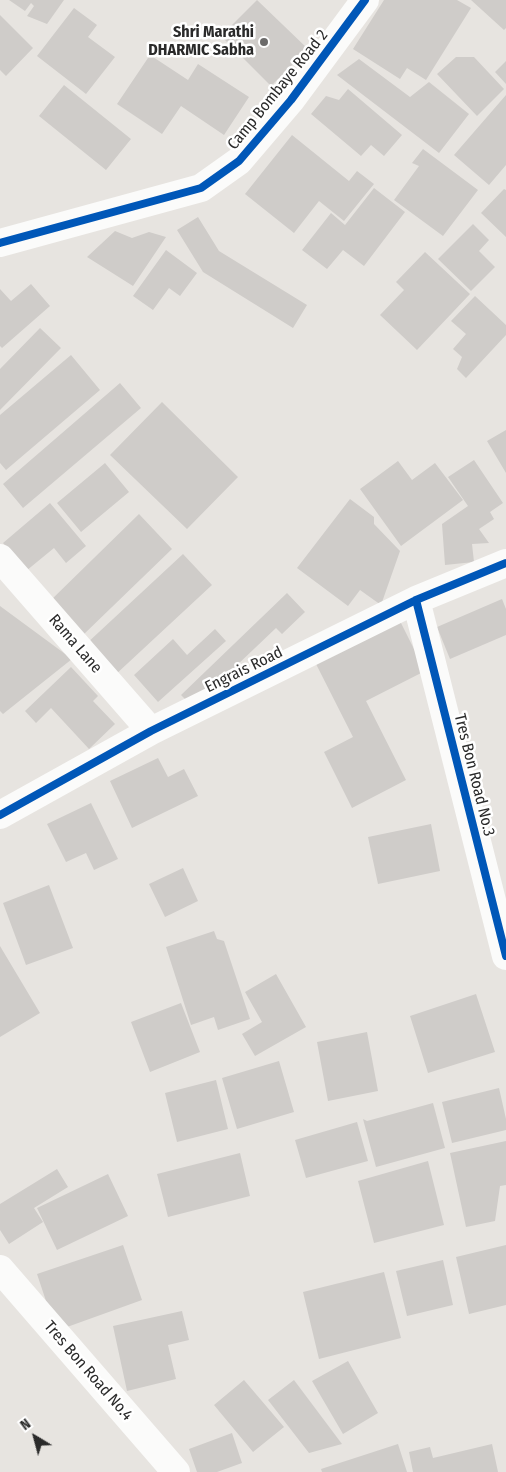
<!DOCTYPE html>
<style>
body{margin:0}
#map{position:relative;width:506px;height:1472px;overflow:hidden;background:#e7e4e0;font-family:"Fira Sans Condensed",sans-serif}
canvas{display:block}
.north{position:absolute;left:10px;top:1412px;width:50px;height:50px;-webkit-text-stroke:4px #fff;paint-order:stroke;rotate:323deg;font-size:14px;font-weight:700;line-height:20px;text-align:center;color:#2a2a2a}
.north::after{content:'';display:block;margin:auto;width:18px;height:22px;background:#2a2a2a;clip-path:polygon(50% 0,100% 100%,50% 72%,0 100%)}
</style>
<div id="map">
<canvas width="506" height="1472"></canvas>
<div class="north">N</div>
</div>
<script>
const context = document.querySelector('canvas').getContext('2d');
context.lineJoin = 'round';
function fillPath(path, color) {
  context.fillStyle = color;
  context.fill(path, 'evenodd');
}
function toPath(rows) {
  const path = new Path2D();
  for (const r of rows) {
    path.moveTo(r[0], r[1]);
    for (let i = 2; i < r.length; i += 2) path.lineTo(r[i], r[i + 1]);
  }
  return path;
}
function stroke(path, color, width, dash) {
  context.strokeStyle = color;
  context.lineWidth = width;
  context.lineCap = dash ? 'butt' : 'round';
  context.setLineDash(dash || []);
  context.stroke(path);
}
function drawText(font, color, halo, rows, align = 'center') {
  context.font = font + ' "Fira Sans Condensed",sans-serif';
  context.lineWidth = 5;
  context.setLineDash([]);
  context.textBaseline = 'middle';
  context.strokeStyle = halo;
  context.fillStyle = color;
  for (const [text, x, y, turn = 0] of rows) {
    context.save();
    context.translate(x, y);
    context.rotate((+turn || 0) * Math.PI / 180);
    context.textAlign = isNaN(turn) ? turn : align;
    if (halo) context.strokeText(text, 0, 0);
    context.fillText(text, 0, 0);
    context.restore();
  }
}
const building = toPath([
 [9,0,64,0,47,24,27,16,34,6,31,3,25,11],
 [257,0,308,49,271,86,221,36],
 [384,0,457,0,471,8,426,80,407,68,400,79,353,49],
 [471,0,506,0,506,28,504,30],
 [74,8,97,25,88,37,115,57,86,94,37,56],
 [0,15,33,48,6,76,0,70],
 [150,55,188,80,198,64,249,97,224,135,181,106,162,134,117,104],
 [456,57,474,57,504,89,477,116,437,74],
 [359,59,410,97,429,82,469,114,439,153,337,75],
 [506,61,506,84,495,72],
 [64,85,131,139,106,170,39,116],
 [348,89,402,135,384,156,371,145,361,156,311,114,326,96,339,100],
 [506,95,506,165,489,185,454,155],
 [292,135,349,181,357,171,374,184,344,221,319,201,294,233,245,194],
 [423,149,478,190,443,236,394,200,419,166,412,163],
 [374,188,405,212,364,266,343,250,327,269,302,250,331,213,345,225],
 [504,189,506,190,506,237,481,213],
 [198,217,219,251,307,305,293,328,203,272,177,230],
 [473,224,489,240,479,251,495,267,471,291,438,259],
 [115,231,132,238,149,232,166,237,133,286,87,257],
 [166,250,197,273,180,296,169,288,153,310,133,296],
 [425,252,470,294,417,350,380,315,404,290,396,282],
 [31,284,50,306,2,348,0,346,0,289,11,301],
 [475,296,506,325,506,335,466,378,457,369,462,357,453,349,466,334,451,321],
 [40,328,61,348,0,410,0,369],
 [71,355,100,390,6,470,0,463,0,415],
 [120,383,141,408,23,508,3,484],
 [162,402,238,477,187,529,110,455],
 [506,430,506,473,487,441],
 [474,460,503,503,490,512,494,519,479,529,489,543,472,544,474,562,445,565,442,524,468,506,448,477],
 [398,461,412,480,435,463,463,500,401,546,360,489],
 [105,463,129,492,81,532,57,503],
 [350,499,374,517,374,524,400,551,381,605,360,590,348,606,297,568],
 [50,503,86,546,66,563,54,548,26,571,3,543],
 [139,514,172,549,82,636,49,602],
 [183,554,212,585,114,676,85,645],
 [287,593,305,612,282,634,276,628,193,707,181,695],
 [502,599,506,609,506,635,450,659,437,627],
 [0,606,72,659,3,714,0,711],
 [400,621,425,671,366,701,406,780,352,808,324,752,353,737,316,664],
 [215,629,226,641,158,702,134,675,173,639,187,655],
 [71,667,98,696,93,701,115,724,89,749,51,708,36,723,25,711],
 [158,758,168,777,184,769,198,796,132,828,110,781],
 [91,803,118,859,94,870,86,853,66,862,47,824],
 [431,824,440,871,378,884,368,837],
 [183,868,198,901,165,917,149,884],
 [49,885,73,948,26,965,3,903],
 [214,931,217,939,224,941,250,1019,218,1030,214,1017,191,1025,166,947],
 [0,946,40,1013,0,1037],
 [276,974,306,1027,255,1056,242,1034,262,1022,245,992],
 [476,994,495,1052,428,1073,410,1016],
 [181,1003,200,1052,150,1072,131,1022],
 [367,1032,378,1091,328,1101,317,1042],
 [279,1061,294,1112,237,1129,222,1078],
 [216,1080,228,1129,177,1142,165,1093],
 [499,1088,506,1119,506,1130,452,1143,442,1102],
 [433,1103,445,1148,376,1167,363,1119,367,1121],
 [357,1122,368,1161,306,1178,295,1140],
 [506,1141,506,1185,500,1186,495,1221,466,1227,450,1153],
 [240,1153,250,1196,168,1217,157,1174],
 [428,1161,444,1225,374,1243,358,1181],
 [57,1169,68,1187,34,1208,43,1222,9,1244,0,1230,0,1204],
 [108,1174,128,1216,57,1250,37,1208],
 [123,1245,142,1300,56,1331,37,1274],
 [506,1245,506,1305,469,1314,456,1257],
 [443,1260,453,1305,407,1316,396,1271],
 [384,1272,401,1338,319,1359,303,1292],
 [182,1311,189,1340,168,1345,176,1379,127,1391,113,1326],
 [348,1361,378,1413,343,1434,312,1381],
 [244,1380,284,1427,253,1452,214,1405],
 [294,1380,342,1444,309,1453,268,1400],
 [232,1433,242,1463,217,1472,197,1472,189,1449],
 [398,1444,407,1472,322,1472,321,1469],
 [492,1444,498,1472,413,1472,409,1452,430,1447,433,1458]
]);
const minor = toPath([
 [0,243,201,188,239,161,291,100,365,0],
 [0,558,151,731],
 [416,600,506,956],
 [0,815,151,731,416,600,506,563],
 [0,1269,176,1472]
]);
const cycleway = toPath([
 [0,243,201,188,239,161,291,100,365,0],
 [416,600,506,956],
 [0,815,151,731,416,600,506,563]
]);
const markers = [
 [264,42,5,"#6c6b6a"]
];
const poiNames = [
 ["Shri Marathi",254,33],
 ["DHARMIC Sabha",254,51]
];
const streetNames = [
 ["Camp Bombaye Road 2",278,90,-51],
 ["Rama Lane",75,644,49],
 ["Engrais Road",244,670,-26],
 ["Tres Bon Road No.3",474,775,76],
 ["Tres Bon Road No.4",88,1371,49]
];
fillPath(building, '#cfccc9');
stroke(minor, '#fbfbfa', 28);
stroke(cycleway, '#0057b8', 8);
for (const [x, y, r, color] of markers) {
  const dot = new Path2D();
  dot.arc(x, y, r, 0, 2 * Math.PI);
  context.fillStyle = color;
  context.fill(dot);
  stroke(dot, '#fff', 2);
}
drawText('bold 16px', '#2a2a2a', '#fff', poiNames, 'right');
drawText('16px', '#2a2a2a', '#fff', streetNames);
</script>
